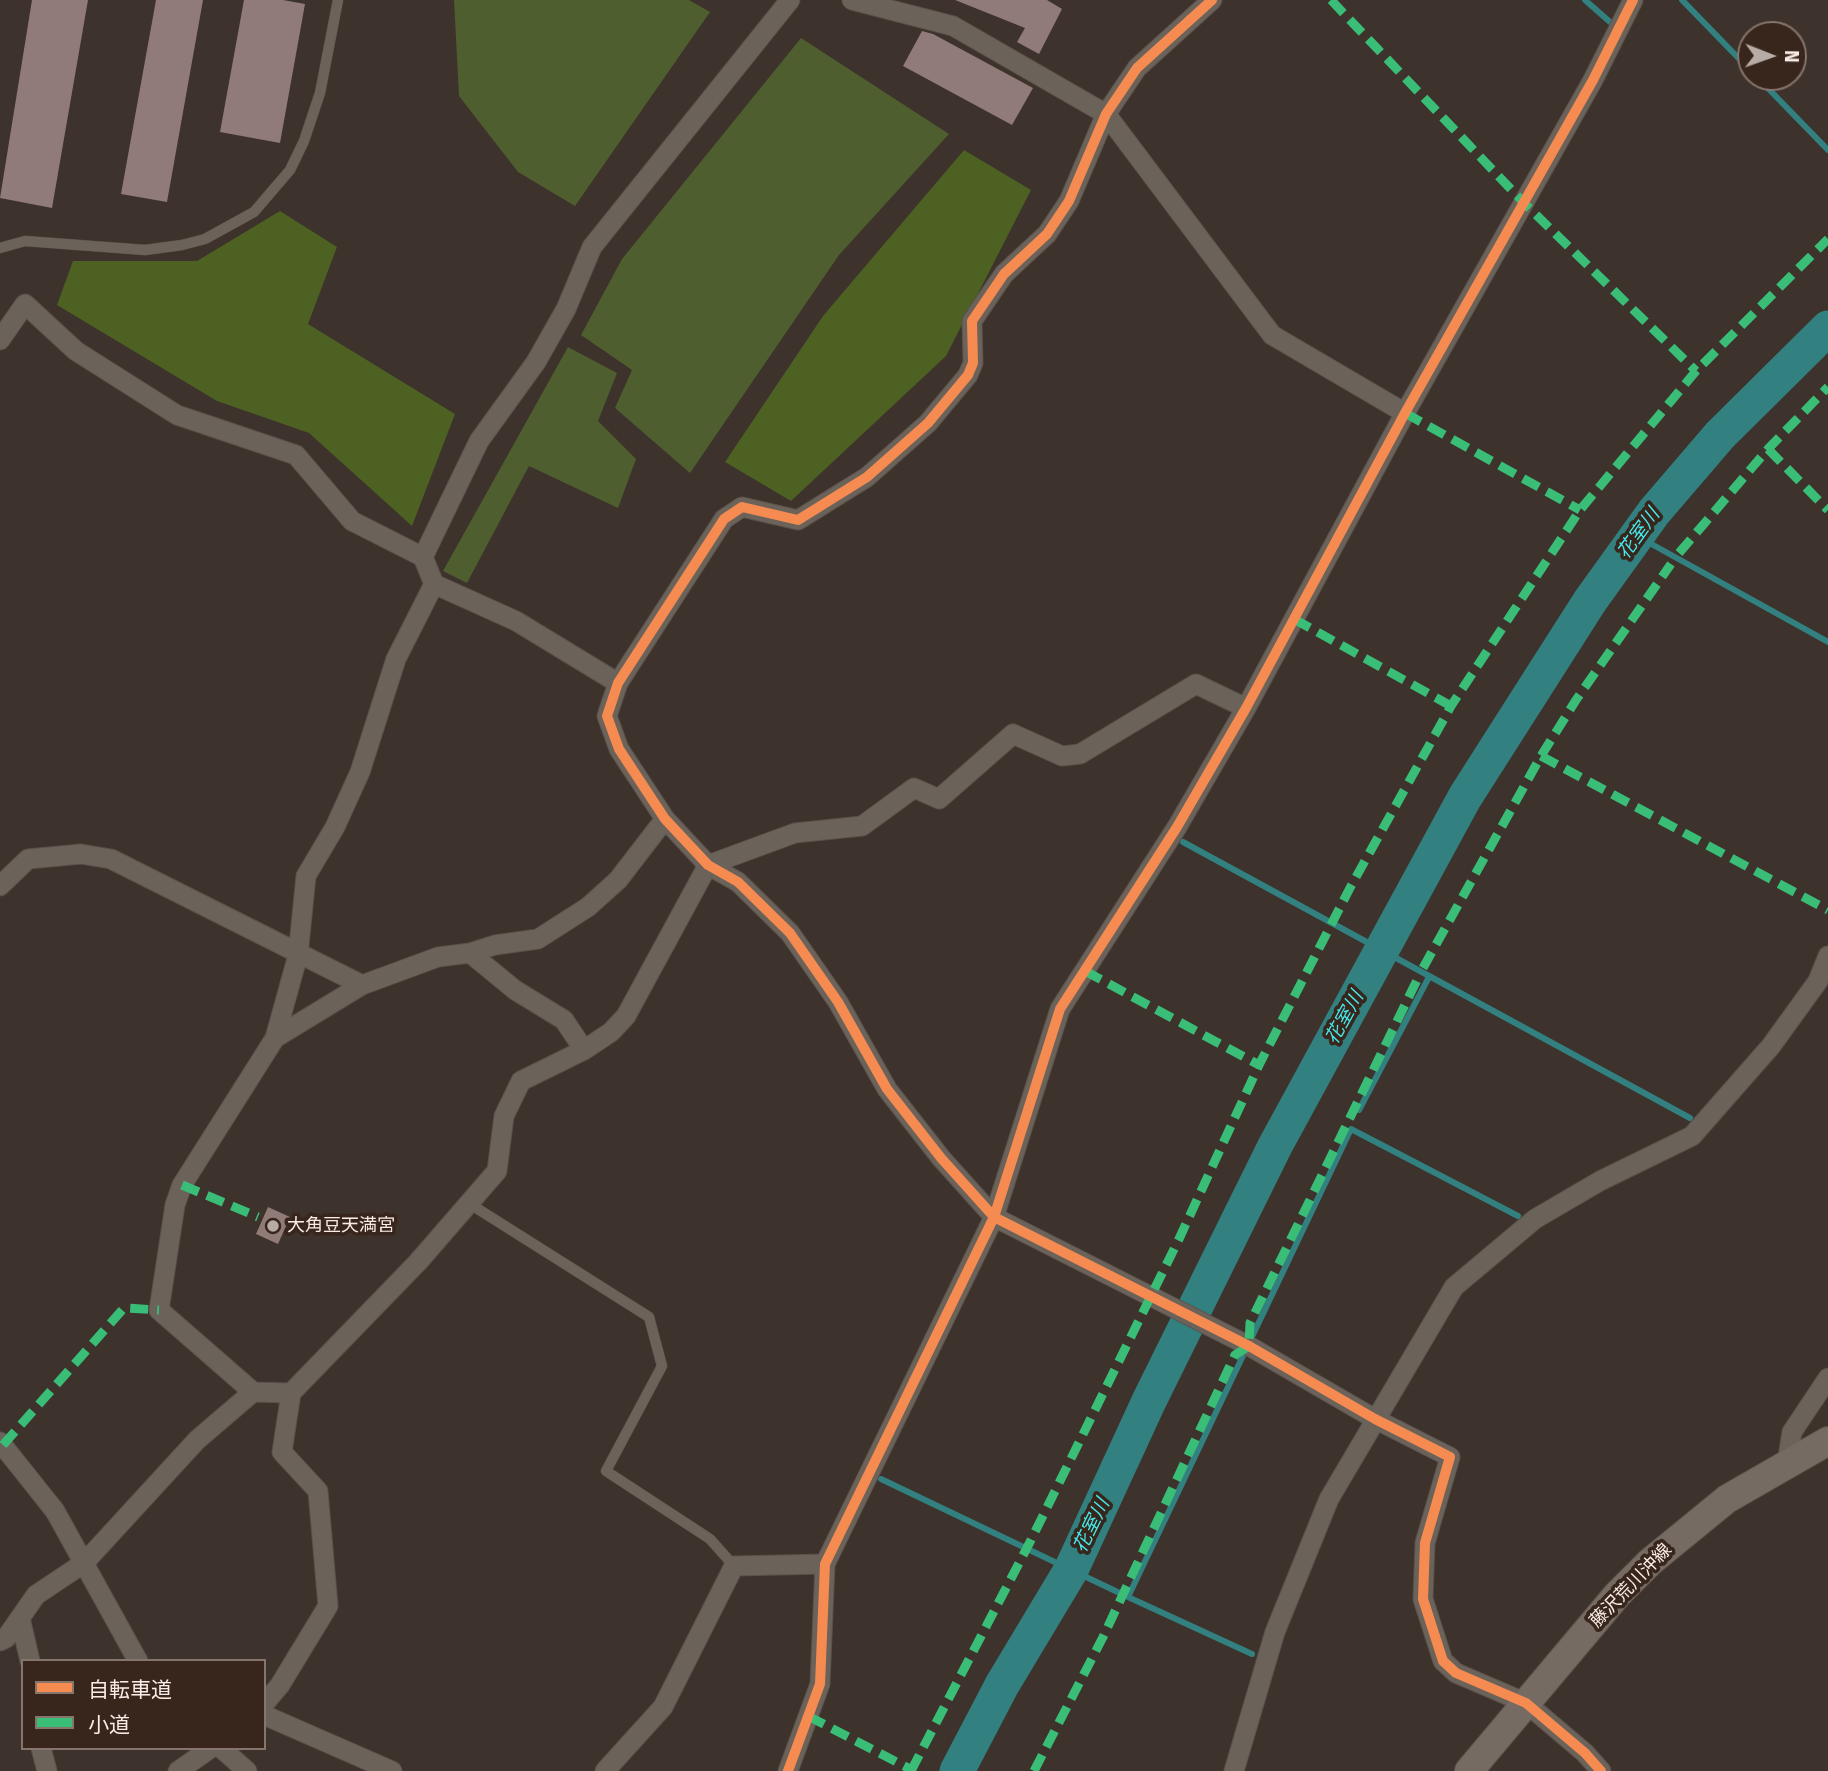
<!DOCTYPE html>
<meta charset="utf-8">
<style>
body{margin:0}
#map{position:relative;width:1828px;height:1771px;overflow:hidden;background:#3d322c;font-family:"Fira Sans","Noto Sans JP",sans-serif}
canvas{display:block}
.legend{position:absolute;left:21px;top:1659px;width:245px;height:91px;box-sizing:border-box;background:#38251c;border:2px solid #85756d;margin:0;padding:9px 12px;list-style:none;font-size:21px;color:#f9ece6}
.legend li{display:flex;align-items:center;gap:14px;height:35px}
.legend b{width:35px;border:2px solid #85756d}
.north{position:absolute;left:1737px;top:21px;width:70px;height:70px;box-sizing:border-box;background:#38251c;border:2px solid #85756d;border-radius:50%;rotate:91deg;font-size:19px;font-weight:700;line-height:28px;text-align:center;color:#f9ece6}
.north::after{content:'';display:block;margin:auto;width:24px;height:32px;background:#b7aba5;clip-path:polygon(50% 0,100% 100%,50% 72%,0 100%)}
</style>
<div id="map">
<canvas width="1828" height="1771"></canvas>
<ul class="legend">
<li><b style="height:9px;background:#f68b52"></b>自転車道</li>
<li><b style="height:9px;background:#3abd76"></b>小道</li>
</ul>
<div class="north">N</div>
</div>
<script>
const context = document.querySelector('canvas').getContext('2d');
context.lineJoin = 'round';
function fillPath(path, color) {
  context.fillStyle = color;
  context.fill(path, 'evenodd');
}
function toPath(rows) {
  const path = new Path2D();
  for (const r of rows) {
    path.moveTo(r[0], r[1]);
    for (let i = 2; i < r.length; i += 2) path.lineTo(r[i], r[i + 1]);
  }
  return path;
}
function stroke(path, color, width, dash) {
  context.strokeStyle = color;
  context.lineWidth = width;
  context.lineCap = dash ? 'butt' : 'round';
  context.setLineDash(dash || []);
  context.stroke(path);
}
function drawText(font, color, halo, rows, align = 'center') {
  context.font = font + ' "Fira Sans","Noto Sans JP",sans-serif';
  context.lineWidth = 7;
  context.setLineDash([]);
  context.textBaseline = 'middle';
  context.strokeStyle = halo;
  context.fillStyle = color;
  for (const [text, x, y, turn = 0] of rows) {
    context.save();
    context.translate(x, y);
    context.rotate((+turn || 0) * Math.PI / 180);
    context.textAlign = isNaN(turn) ? turn : align;
    if (halo) context.strokeText(text, 0, 0);
    context.fillText(text, 0, 0);
    context.restore();
  }
}
const green = toPath([
 [454,0,689,0,710,12,575,206,518,172,459,96],
 [801,38,949,134,839,255,690,473,615,408,632,370,581,335,622,259],
 [568,347,617,373,598,421,636,459,618,508,529,466,467,583,443,571]
]);
const forest = toPath([
 [964,150,1031,190,946,356,791,501,725,462,823,316],
 [280,211,337,247,308,324,455,414,412,526,309,433,217,401,57,305,73,261,197,261]
]);
const water = toPath([
 [996,1681,1007,1688,964,1771,950,1771]
]);
const stream = toPath([
 [1585,0,1610,22],
 [1682,0,1751,71],
 [1757,77,1828,150],
 [1637,536,1828,642],
 [1183,842,1690,1118],
 [1359,1110,1429,977],
 [881,1479,1128,1597,1351,1129,1518,1216],
 [1128,1597,1252,1654]
]);
const river = toPath([
 [957,1771,1002,1685,1071,1570,1149,1401,1275,1146,1465,797,1590,601,1654,512,1720,435,1828,328]
]);
const building = toPath([
 [32,0,88,0,52,208,0,198],
 [156,0,203,0,167,202,121,194],
 [244,0,283,0,305,4,280,143,220,132],
 [955,0,1047,0,1062,9,1039,54,1017,42,1025,28],
 [922,31,933,34,1033,88,1012,125,903,66],
 [268,1207,290,1217,278,1244,256,1234]
]);
const service = toPath([
 [0,248,25,241,145,250,182,245,205,239,254,212,290,170,304,141,320,93,338,0],
 [470,1204,649,1317,662,1366,606,1471,710,1539,734,1566]
]);
const minor = toPath([
 [852,0,953,26,1106,114,1272,335,1405,413],
 [1212,0,1137,68,1106,114,1069,201,1047,234,1004,274,972,321,973,363,968,375,928,423,867,477,798,520,742,507,724,519,618,683,607,716,619,749,665,819,708,865,738,882,790,933,838,1002,887,1089,941,1158,994,1217,1249,1346,1375,1419,1450,1457,1425,1543,1423,1599,1443,1661,1456,1673,1526,1703,1585,1753,1601,1771],
 [0,340,25,304,76,351,177,415,296,455,352,521,423,557,479,441,536,362,566,309,592,247,790,0],
 [423,557,434,584,516,621,618,683],
 [0,886,28,859,81,854,111,859,362,985,438,957,470,953,515,990,564,1020,584,1050],
 [470,953,495,945,538,939,588,907,618,880,665,819],
 [275,1038,362,985],
 [291,1393,253,1392,159,1310,175,1205,182,1185,275,1038,298,955,306,876,335,827,360,772,396,659,434,584],
 [0,1442,55,1511,138,1661],
 [1787,1463,1792,1432,1828,1378],
 [20,1618,30,1661],
 [0,1641,6,1638,36,1595,84,1563,197,1440,253,1392],
 [264,1704,280,1685,328,1606,318,1491,282,1452,291,1393,418,1262,497,1171,504,1116,521,1081,584,1050,611,1032,626,1016,708,865,795,833,862,826,914,788,939,799,1013,734,1062,756,1080,754,1196,684,1246,708],
 [264,1715,392,1771],
 [41,1748,47,1771],
 [221,1748,247,1771],
 [178,1771,211,1748],
 [605,1771,663,1707,734,1566,825,1564],
 [788,1771,820,1684,825,1564,994,1217,1060,1009,1177,827,1246,708,1405,413,1593,80,1633,0],
 [1234,1771,1275,1632,1329,1499,1454,1287,1535,1219,1600,1181,1692,1136,1771,1046,1818,981,1828,956]
]);
const secondary = toPath([
 [1469,1771,1617,1595,1650,1562,1727,1499,1828,1441]
]);
const quiet = toPath([
 [1331,0,1525,204,1696,371],
 [1405,413,1580,510],
 [1768,449,1828,510],
 [1679,553,1768,449,1828,387],
 [1294,619,1451,706],
 [1541,756,1828,910],
 [1423,968,1541,756,1576,700,1671,564],
 [1085,971,1259,1065],
 [182,1185,258,1217],
 [3,1445,124,1308,159,1310],
 [808,1716,912,1770],
 [911,1771,1031,1540,1179,1239,1259,1065,1351,886,1451,706,1580,510,1696,371,1828,239],
 [1034,1771,1103,1637,1235,1355,1249,1346,1250,1323,1419,976]
]);
const cycleway = toPath([
 [1212,0,1137,68,1106,114,1069,201,1047,234,1004,274,972,321,973,363,968,375,928,423,867,477,798,520,742,507,724,519,618,683,607,716,619,749,665,819,708,865,738,882,790,933,838,1002,887,1089,941,1158,994,1217,1249,1346,1375,1419,1450,1457,1425,1543,1423,1599,1443,1661,1456,1673,1526,1703,1585,1753,1601,1771],
 [788,1771,820,1684,825,1564,994,1217,1060,1009,1177,827,1246,708,1405,413,1593,80,1633,0]
]);
const markers = [
 [273,1226,7,"#b7aba5"]
];
const poiNames = [
 ["大角豆天満宮",287,1226]
];
const streetNames = [
 ["藤沢荒川沖線",1631,1586,-46]
];
const waterNames = [
 ["花室川",1639,534,-54],
 ["花室川",1345,1018,-61],
 ["花室川",1092,1526,-64]
];
fillPath(green, '#4e5e2f');
fillPath(forest, '#4d6122');
fillPath(water, '#328080');
stroke(stream, '#328080', 6);
stroke(river, '#328080', 35);
fillPath(building, '#907b78');
stroke(service, '#59514b', 11);
stroke(minor, '#59514b', 21);
stroke(secondary, '#59514b', 30);
stroke(service, '#6b625a', 10);
stroke(minor, '#6b625a', 19);
stroke(secondary, '#766b62', 28);
stroke(quiet, '#3abd76', 9, [18, 9]);
stroke(cycleway, '#f68b52', 10);
for (const [x, y, r, color] of markers) {
  const dot = new Path2D();
  dot.arc(x, y, r, 0, 2 * Math.PI);
  context.fillStyle = color;
  context.fill(dot);
  stroke(dot, '#38251c', 2.5);
}
drawText('18px', '#f9ece6', '#38251c', poiNames, 'left');
drawText('18px', '#f9ece6', '#38251c', streetNames);
drawText('italic 19px', '#44eaec', '#38251c', waterNames);
</script>
